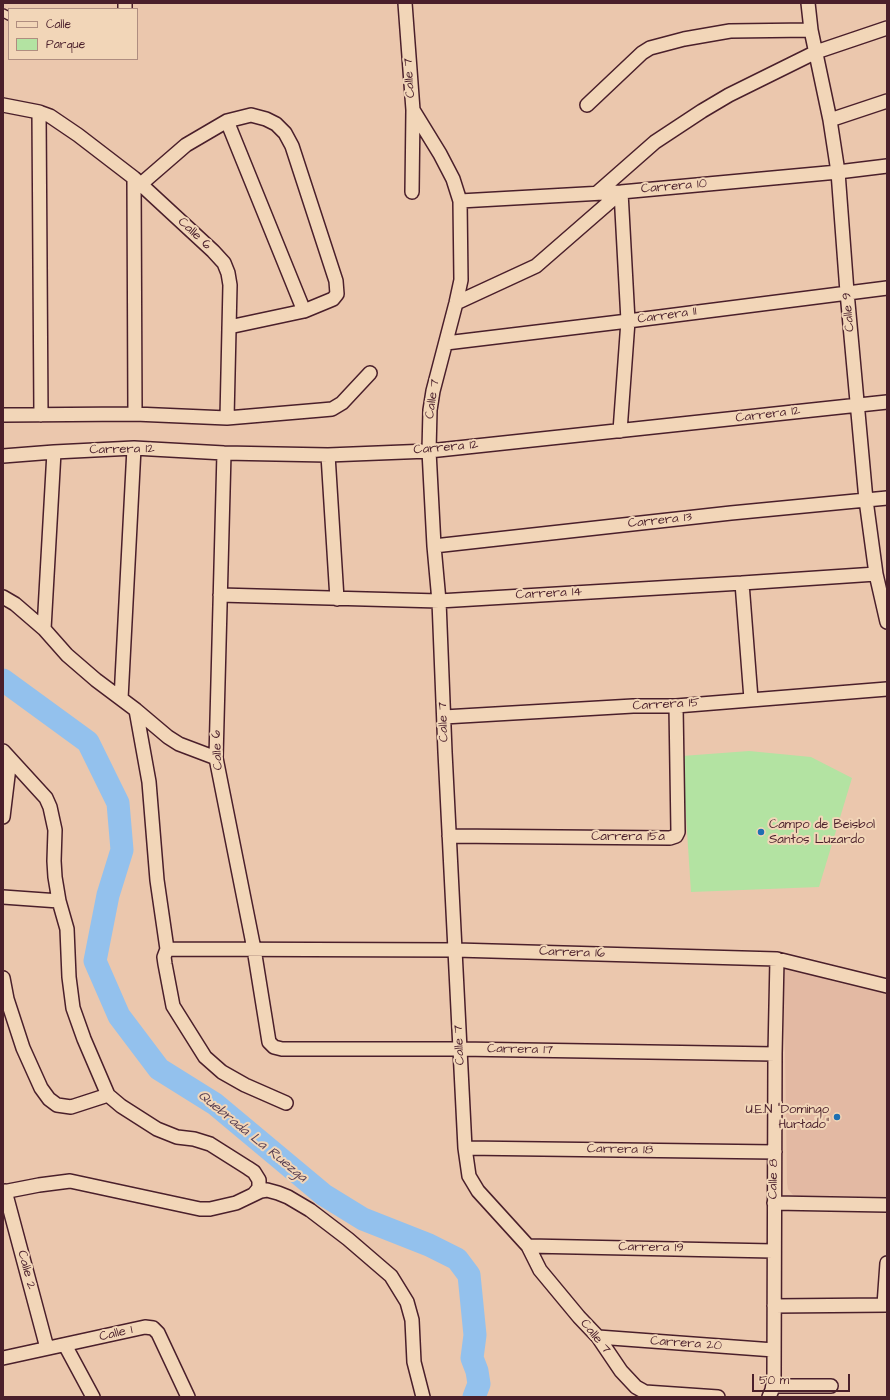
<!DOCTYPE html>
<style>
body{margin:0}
#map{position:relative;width:890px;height:1400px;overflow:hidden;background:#ebc7ad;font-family:"Architects Daughter",sans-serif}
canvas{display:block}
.frame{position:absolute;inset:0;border:4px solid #4a1f2b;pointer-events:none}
.legend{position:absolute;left:8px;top:8px;width:130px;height:52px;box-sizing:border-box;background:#f2d6b8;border:1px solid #af8d80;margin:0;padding:5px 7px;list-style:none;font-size:12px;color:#4a1f2b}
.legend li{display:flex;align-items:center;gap:8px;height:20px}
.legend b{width:20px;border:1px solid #af8d80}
.scale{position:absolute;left:752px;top:1374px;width:98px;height:18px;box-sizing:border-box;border:2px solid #4a1f2b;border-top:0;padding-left:5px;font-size:12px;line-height:14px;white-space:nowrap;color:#4a1f2b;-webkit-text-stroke:3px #f2d6b8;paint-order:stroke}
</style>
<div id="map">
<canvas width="890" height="1400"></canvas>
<div class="frame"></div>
<ul class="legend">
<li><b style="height:5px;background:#f2d6b8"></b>Calle</li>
<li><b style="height:11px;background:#b3e3a2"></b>Parque</li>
</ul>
<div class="scale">50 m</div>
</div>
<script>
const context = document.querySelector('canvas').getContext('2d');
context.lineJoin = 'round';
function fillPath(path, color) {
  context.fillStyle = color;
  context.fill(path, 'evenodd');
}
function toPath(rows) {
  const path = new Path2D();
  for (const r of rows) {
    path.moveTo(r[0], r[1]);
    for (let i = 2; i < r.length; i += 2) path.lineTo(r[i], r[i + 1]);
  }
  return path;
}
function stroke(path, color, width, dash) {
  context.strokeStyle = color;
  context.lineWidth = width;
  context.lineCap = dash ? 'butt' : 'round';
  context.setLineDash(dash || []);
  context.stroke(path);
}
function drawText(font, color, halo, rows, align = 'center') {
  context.font = font + ' "Architects Daughter",sans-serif';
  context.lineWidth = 4;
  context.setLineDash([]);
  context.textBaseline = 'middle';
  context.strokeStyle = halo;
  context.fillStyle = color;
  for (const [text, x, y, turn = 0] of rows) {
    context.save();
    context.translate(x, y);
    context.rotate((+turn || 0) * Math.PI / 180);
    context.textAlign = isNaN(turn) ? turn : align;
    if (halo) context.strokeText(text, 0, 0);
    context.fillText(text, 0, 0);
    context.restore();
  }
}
const built = toPath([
 [782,968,802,972,840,983,887,994,887,1197,797,1196,793,1195,788,1189,787,1183,785,1050]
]);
const green = toPath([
 [749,751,811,757,852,778,819,887,691,892,682,756]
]);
const river = toPath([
 [3,680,88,742,118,803,122,850,108,895,95,961,119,1016,159,1069,215,1104,324,1195,363,1219,429,1245,457,1259,469,1275,475,1335,472,1358,477,1371,479,1384,474,1397]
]);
const service = toPath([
 [3,13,9,16]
]);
const minor = toPath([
 [125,3,125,9],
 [405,3,413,110,440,154,453,179,460,201,461,280,456,303,433,391,430,410,429,451,434,546,439,601,445,752,465,1148,469,1176,478,1191,528,1246,540,1270,579,1317,598,1337,621,1371,636,1387,645,1392,718,1397],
 [808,3,811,30,830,120,838,172,847,292,866,500,876,574,887,622],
 [3,105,39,112,41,415],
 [587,105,642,53,650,48,684,39,730,31,811,30],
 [39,112,50,116,78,135,134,178,213,251,224,263,228,273,230,285,227,418],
 [830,120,887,101],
 [227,121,304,311],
 [134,178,135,414],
 [141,184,186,145,227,121,251,115,266,119,276,124,285,133,292,146,336,281,337,294,333,299,304,311,229,327],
 [412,192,413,110],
 [597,193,655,142,702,111,729,95,816,52,887,28],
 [460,201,621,192,838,172,887,166],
 [456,303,536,266,621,192],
 [446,343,628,321,887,288],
 [3,415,135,414,227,418,321,410,332,409,342,403,370,373],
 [620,431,628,321,621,192],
 [224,453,216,758,254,949,269,1042,274,1047,282,1049,460,1049,775,1054],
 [328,455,337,599],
 [3,456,54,452,134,448,224,453,328,455,429,451,887,402],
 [434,546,731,513,887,498],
 [742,583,751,699],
 [220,595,439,601,742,583,876,574],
 [3,597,15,604,44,629,67,655,96,680,136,710,168,737,179,744,216,758],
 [44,629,54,452],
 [121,699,134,448],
 [136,710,149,782,157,880,167,949,456,950,777,959,887,986],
 [444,717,633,706,676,706,887,689],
 [3,751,46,798,50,807,55,830,54,861,55,877,59,901,67,929,69,977,73,1008,84,1039,108,1095,121,1106,157,1129,177,1137,194,1139,210,1144,248,1168,254,1172,259,1180,259,1188,254,1194],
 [3,817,10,759],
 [449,836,670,838,676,836,678,832,676,706],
 [3,897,59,901],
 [167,949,164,957,165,964,173,1006,205,1057,222,1072,245,1085,286,1103],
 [3,978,7,999,23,1048,41,1088,49,1099,57,1105,71,1107,108,1095],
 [465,1148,775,1152],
 [5,1191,47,1348],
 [3,1192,39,1185,70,1181,200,1209,210,1209,236,1203,261,1191,267,1190,278,1193,288,1197,310,1210,348,1239,391,1276,407,1302,412,1320,414,1362,423,1397],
 [774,1203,887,1205],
 [528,1246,773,1251],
 [884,1305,887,1263],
 [774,1306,887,1305],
 [598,1337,774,1350],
 [65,1345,93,1397],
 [3,1358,145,1327,153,1328,158,1333,188,1397],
 [773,1386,831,1386],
 [769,1397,772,1390,774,1378,775,1054,777,959]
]);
const markers = [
 [761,832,4,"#1f6fb2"],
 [837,1117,4,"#1f6fb2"]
];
const streetNames = [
 ["Calle 7",410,78,-94],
 ["Carrera 10",674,187,-5],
 ["Calle 6",194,234,43],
 ["Calle 9",849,312,-95],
 ["Carrera 11",667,316,-8],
 ["Calle 7",433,399,-82],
 ["Carrera 12",768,415,-7],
 ["Carrera 12",446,448,-5],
 ["Carrera 12",122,450,-1],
 ["Carrera 13",660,521,-6],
 ["Carrera 14",549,594,-3],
 ["Carrera 15",666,705,-3],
 ["Calle 7",444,722,-92],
 ["Calle 6",218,750,-93],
 ["Carrera 15a",628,837],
 ["Carrera 16",572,953,2],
 ["Calle 7",460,1045,-93],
 ["Carrera 17",520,1050,1],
 ["Carrera 18",620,1150,1],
 ["Calle 8",774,1179,-89],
 ["Carrera 19",651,1248,1],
 ["Calle 2",26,1270,75],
 ["Calle 1",116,1334,-13],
 ["Calle 7",595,1337,51],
 ["Carrera 20",686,1344,4]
];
const poiNames = [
 ["Campo de Beisbol",769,825],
 ["Santos Luzardo",769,840],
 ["U.E.N \"Domingo",829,1110,"right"],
 ["Hurtado\"",829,1125,"right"]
];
const waterNames = [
 ["Quebrada La Ruezga",252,1137,39]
];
fillPath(built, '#e3b9a3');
fillPath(green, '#b3e3a2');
stroke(river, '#93c1ed', 23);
stroke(service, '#4a1f2b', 10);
stroke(minor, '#4a1f2b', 16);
stroke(service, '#f2d6b8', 7);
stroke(minor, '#f2d6b8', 13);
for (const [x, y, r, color] of markers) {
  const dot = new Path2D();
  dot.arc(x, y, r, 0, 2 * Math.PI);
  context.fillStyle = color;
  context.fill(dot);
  stroke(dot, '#f2d6b8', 1.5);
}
drawText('13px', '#4a1f2b', '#f2d6b8', streetNames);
drawText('13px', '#4a1f2b', '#f2d6b8', poiNames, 'left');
drawText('italic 14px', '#593f52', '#f2d6b8', waterNames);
</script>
